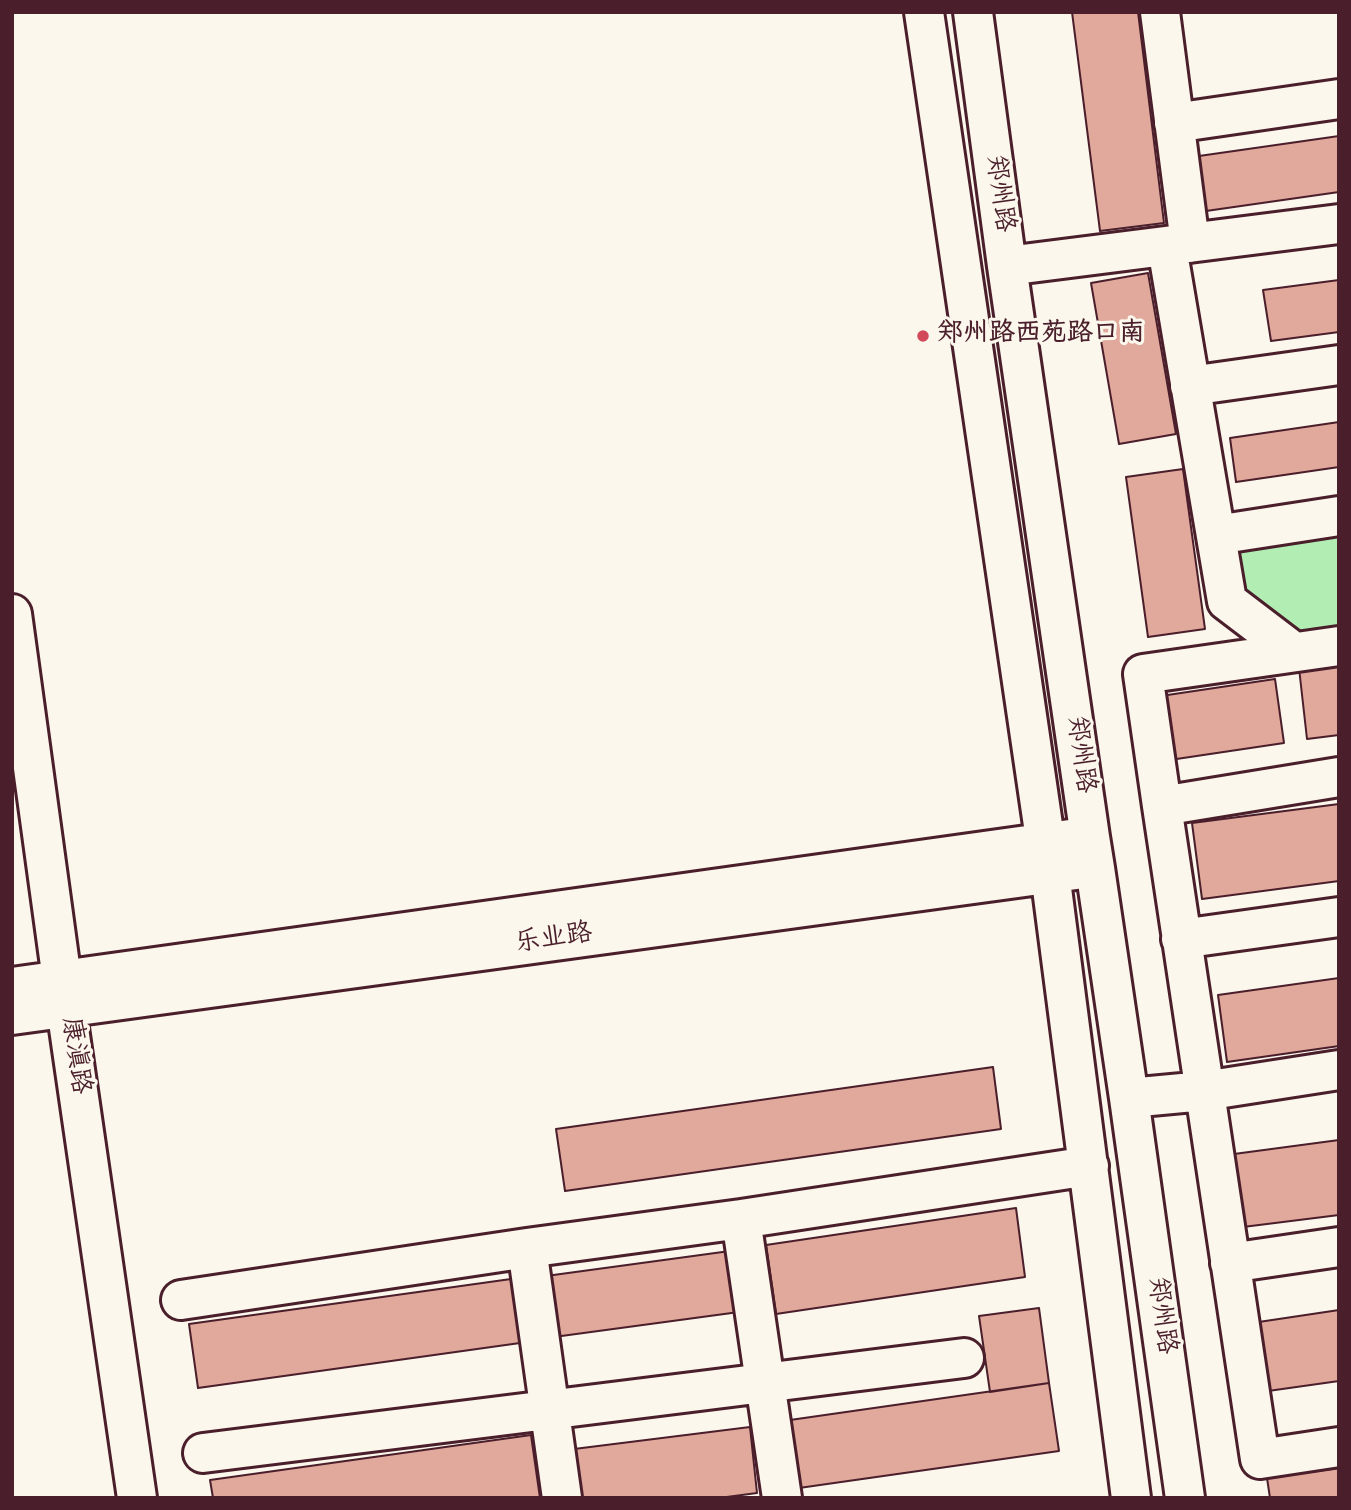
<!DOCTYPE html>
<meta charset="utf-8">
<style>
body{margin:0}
#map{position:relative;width:1351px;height:1510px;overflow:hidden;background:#fbf7ec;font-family:Dekko,sans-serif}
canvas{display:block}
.frame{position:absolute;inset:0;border:14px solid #4a1f2b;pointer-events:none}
</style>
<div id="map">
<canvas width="1351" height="1510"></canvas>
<div class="frame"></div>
</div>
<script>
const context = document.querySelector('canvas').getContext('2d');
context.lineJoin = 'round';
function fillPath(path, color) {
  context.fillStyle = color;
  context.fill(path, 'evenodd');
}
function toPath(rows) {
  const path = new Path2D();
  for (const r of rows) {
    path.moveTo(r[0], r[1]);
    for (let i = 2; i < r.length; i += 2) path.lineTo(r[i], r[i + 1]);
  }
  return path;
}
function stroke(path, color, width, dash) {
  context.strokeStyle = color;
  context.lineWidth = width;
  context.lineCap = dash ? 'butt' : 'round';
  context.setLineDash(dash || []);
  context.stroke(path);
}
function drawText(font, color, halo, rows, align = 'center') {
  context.font = font + ' Dekko,"LXGW WenKai TC",sans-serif';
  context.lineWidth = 6;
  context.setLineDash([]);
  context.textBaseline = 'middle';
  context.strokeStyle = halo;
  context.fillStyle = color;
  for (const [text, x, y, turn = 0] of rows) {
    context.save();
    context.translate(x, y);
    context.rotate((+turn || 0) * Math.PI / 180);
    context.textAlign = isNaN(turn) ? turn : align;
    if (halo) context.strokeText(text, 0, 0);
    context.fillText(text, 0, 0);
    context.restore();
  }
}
const green = toPath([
 [1339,528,1339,625,1297,632,1243,593,1232,546]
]);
const building = toPath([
 [1072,12,1138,12,1164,223,1100,231,1072,12],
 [1339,136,1339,192,1206,211,1199,156,1339,136],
 [1148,273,1176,434,1119,444,1091,283,1148,273],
 [1339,280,1339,332,1271,341,1263,290,1339,280],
 [1339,422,1339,467,1236,482,1230,438,1339,422],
 [1183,469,1205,629,1148,637,1126,477,1183,469],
 [1339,662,1339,735,1307,739,1299,668,1339,662],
 [1275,679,1284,743,1163,761,1154,697,1275,679],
 [1339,804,1339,881,1202,899,1192,823,1339,804],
 [1339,978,1339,1046,1227,1062,1218,995,1339,978],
 [993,1067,1001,1129,565,1191,556,1129,993,1067],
 [1339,1140,1339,1215,1243,1227,1234,1154,1339,1140],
 [1016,1208,1025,1277,776,1314,766,1245,1016,1208],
 [730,1251,739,1312,554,1337,546,1276,730,1251],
 [511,1279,520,1343,198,1388,189,1324,511,1279],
 [1039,1308,1049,1383,990,1392,979,1316,1039,1308],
 [1339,1310,1339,1381,1261,1392,1252,1323,1339,1310],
 [1049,1383,1059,1451,799,1488,790,1420,1049,1383],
 [750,1427,757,1493,719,1498,572,1498,566,1450,750,1427],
 [531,1435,540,1498,213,1498,210,1480,531,1435],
 [1339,1468,1339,1498,1270,1498,1267,1478,1339,1468]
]);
const minor = toPath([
 [924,12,1050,873,1131,1498],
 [973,12,1007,266,1090,837,1095,868,1129,1098,1185,1498],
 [1160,12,1190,243],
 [1174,123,1339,99],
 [1167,247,1227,601,1294,652],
 [1007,266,1339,224],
 [1190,386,1339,365],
 [1216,535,1339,516],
 [12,614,62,980,137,1498],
 [1339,777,1162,806,1260,1459,1339,1447],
 [1162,806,1143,674,1339,646],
 [1181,939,1339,917],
 [12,987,1070,839],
 [12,1015,1076,870],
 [1129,1098,1204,1091,1339,1070],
 [741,1219,782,1498],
 [527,1248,562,1498],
 [1230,1263,1339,1247],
 [181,1300,527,1248,741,1219,1089,1166],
 [203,1453,964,1358]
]);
const markers = [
 [923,336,7,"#d1495b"]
];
const streetNames = [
 ["郑州路",997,194,82],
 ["郑州路",1078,755,82],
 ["乐业路",554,941,-8],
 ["康滇路",73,1056,82],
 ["郑州路",1159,1316,82]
];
const poiNames = [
 ["郑州路西苑路口南",937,336]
];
fillPath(green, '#b2edb3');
fillPath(building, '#e1a89c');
stroke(building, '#4a1f2b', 2);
stroke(minor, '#4a1f2b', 44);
stroke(minor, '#fbf7ec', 38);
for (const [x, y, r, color] of markers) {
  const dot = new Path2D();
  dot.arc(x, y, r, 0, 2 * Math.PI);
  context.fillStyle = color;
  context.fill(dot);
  stroke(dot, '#fbf7ec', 2.5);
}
drawText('26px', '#4a1f2b', '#fbf7ec', streetNames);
drawText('bold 26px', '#4a1f2b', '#fbf7ec', poiNames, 'left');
</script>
